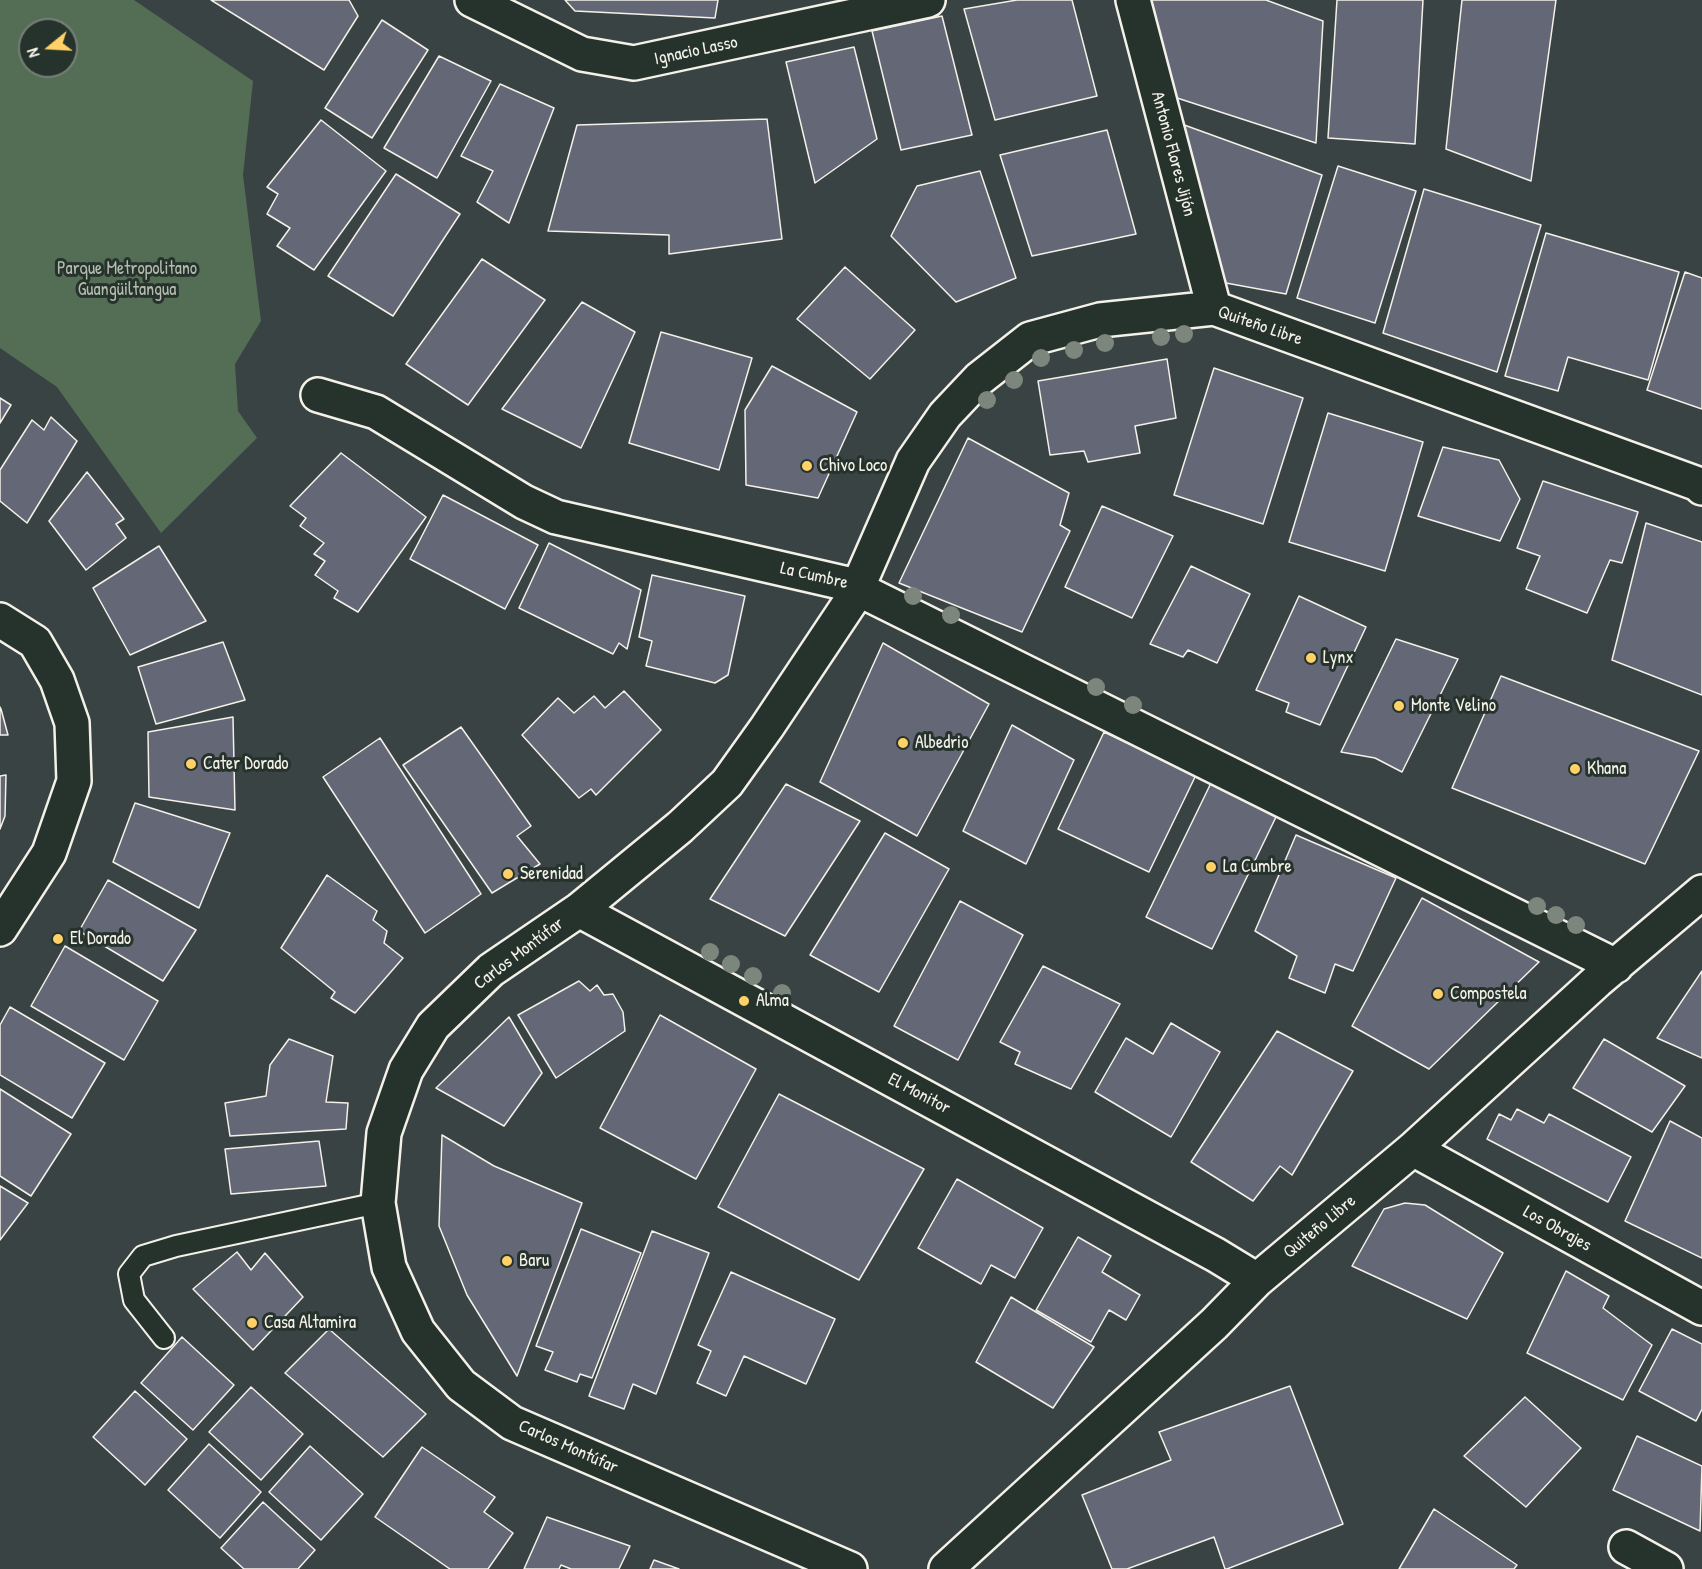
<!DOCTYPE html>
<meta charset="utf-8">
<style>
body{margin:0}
#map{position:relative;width:1702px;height:1569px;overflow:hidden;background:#394343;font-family:"Patrick Hand",sans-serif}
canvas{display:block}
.north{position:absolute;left:18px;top:18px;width:60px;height:60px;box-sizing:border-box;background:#26332d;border:2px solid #787f78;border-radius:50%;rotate:252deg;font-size:16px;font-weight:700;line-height:24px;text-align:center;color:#f4f1e8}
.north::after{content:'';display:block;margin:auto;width:21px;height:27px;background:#ffd166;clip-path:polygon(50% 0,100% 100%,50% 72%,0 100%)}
</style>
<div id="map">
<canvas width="1702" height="1569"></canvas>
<div class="north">N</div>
</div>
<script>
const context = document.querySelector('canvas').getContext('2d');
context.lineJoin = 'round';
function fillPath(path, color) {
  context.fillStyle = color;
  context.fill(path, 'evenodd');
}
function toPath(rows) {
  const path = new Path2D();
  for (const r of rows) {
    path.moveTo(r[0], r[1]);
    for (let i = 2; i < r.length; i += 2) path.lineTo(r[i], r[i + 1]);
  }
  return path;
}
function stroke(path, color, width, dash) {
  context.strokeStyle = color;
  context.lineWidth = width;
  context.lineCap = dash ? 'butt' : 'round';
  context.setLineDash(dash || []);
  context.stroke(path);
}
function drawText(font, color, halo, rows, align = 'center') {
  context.font = font + ' "Patrick Hand",sans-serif';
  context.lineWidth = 6;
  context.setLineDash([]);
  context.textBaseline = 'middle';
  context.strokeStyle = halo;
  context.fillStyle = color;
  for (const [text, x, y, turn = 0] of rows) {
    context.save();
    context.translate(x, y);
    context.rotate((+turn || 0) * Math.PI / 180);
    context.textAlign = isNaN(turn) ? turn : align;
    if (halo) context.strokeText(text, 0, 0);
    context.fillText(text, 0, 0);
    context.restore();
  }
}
const green = toPath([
 [0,0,134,0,253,81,243,175,261,321,235,364,238,411,257,438,161,533,57,387,0,348],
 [30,30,66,30,66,66,30,66]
]);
const building = toPath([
 [211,0,349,0,358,16,324,70,211,0],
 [565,0,718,0,715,18,575,11,565,0],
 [1017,0,1072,0,1097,96,995,120,964,9,1017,0],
 [1144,0,1266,0,1323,21,1316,143,1174,97,1144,0],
 [1337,0,1423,0,1415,144,1328,138,1337,0],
 [1462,0,1556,0,1531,181,1446,149,1462,0],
 [942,16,972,135,901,150,872,31,942,16],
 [382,20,428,50,372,138,325,108,382,20],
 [854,47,877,139,815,183,786,62,854,47],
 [439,56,491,81,437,178,384,148,439,56],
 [500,84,554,108,509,223,477,202,493,171,461,156,500,84],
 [767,119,782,239,669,254,669,235,548,231,577,125,767,119],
 [321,120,386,171,314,270,277,246,290,228,267,214,278,194,267,187,321,120],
 [1176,122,1322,175,1286,294,1215,281,1176,122],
 [1107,130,1136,234,1032,256,1000,155,1107,130],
 [1338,166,1416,191,1375,323,1297,298,1338,166],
 [980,171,1016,278,956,302,891,236,917,186,980,171],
 [396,174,460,214,393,316,328,276,396,174],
 [1424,189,1541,225,1497,372,1383,333,1424,189],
 [1546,233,1679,272,1648,380,1568,357,1558,391,1505,376,1546,233],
 [482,259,545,300,468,405,406,364,482,259],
 [845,267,915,330,870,379,797,319,845,267],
 [1685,272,1702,278,1702,409,1647,390,1685,272],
 [582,302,635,332,581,448,502,409,582,302],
 [661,332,752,358,719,470,629,443,661,332],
 [1167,359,1176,418,1135,426,1140,453,1088,462,1084,451,1050,455,1038,381,1167,359],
 [772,366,857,412,818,498,746,485,745,410,772,366],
 [1214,368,1303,398,1263,524,1174,495,1214,368],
 [0,398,11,405,0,423,0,398],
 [1328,413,1423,442,1385,571,1289,542,1328,413],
 [51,417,77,441,27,523,0,501,0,470,32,420,44,430,51,417],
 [968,438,1069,493,1060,525,1070,531,1022,632,899,583,968,438],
 [1443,447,1499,460,1520,499,1500,541,1418,516,1443,447],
 [341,453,426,517,358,612,334,598,338,591,315,575,325,561,314,554,324,543,300,526,306,518,290,506,341,453],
 [87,472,124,519,116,524,126,538,86,570,49,521,87,472],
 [1543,481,1638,512,1622,563,1610,560,1587,613,1526,589,1540,556,1517,548,1543,481],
 [443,495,538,545,505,609,410,559,443,495],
 [1102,506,1173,536,1132,618,1065,587,1102,506],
 [1646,523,1702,542,1702,695,1612,660,1646,523],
 [549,543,641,590,627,649,619,643,613,654,519,608,549,543],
 [159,546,206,621,130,655,93,588,159,546],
 [1191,566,1250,594,1217,663,1188,650,1183,657,1150,644,1191,566],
 [652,575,745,596,728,675,715,683,646,666,652,641,639,637,652,575],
 [1299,596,1366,627,1320,725,1286,712,1289,703,1256,690,1299,596],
 [1396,639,1458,659,1402,772,1375,758,1341,752,1396,639],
 [223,642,245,700,156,724,138,667,223,642],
 [883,643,989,704,917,836,820,782,883,643],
 [1501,676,1699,751,1645,864,1452,788,1501,676],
 [624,691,661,730,596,795,591,789,579,798,522,735,558,698,574,713,594,696,605,708,624,691],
 [0,707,1,709,8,735,0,735,0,707],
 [233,717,235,810,149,797,148,732,233,717],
 [1012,725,1074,760,1026,864,963,831,1012,725],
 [461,727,531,826,517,836,540,864,492,893,403,765,461,727],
 [1104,732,1196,775,1149,872,1058,829,1104,732],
 [380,738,481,894,425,933,323,777,380,738],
 [6,775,5,816,0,829,0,776,6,775],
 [1211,783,1276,817,1212,949,1146,917,1211,783],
 [786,784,860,821,785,936,710,899,786,784],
 [135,803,230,833,199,908,113,862,135,803],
 [885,833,949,869,879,992,810,955,885,833],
 [1296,835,1396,878,1353,971,1335,964,1325,993,1289,978,1297,956,1255,931,1296,835],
 [327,875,377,911,373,920,387,931,384,943,403,958,355,1013,331,998,335,992,281,948,327,875],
 [108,880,196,930,163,981,79,931,108,880],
 [1422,898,1539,962,1429,1069,1352,1026,1422,898],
 [960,901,1023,935,958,1060,894,1026,960,901],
 [65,946,158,1001,124,1060,31,1006,65,946],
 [1043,966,1120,1004,1071,1089,1015,1064,1020,1052,1000,1042,1043,966],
 [1702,971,1702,1058,1657,1038,1702,971],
 [579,981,590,991,597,985,604,995,613,994,623,1012,625,1031,556,1078,518,1015,579,981],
 [10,1007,105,1063,72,1118,0,1075,0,1025,10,1007],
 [660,1015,756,1069,696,1179,600,1128,660,1015],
 [509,1017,542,1073,504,1126,436,1088,509,1017],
 [1171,1023,1220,1052,1171,1137,1095,1092,1126,1038,1153,1054,1171,1023],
 [1277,1031,1353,1071,1292,1175,1280,1166,1253,1201,1191,1162,1277,1031],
 [289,1039,333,1056,326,1102,348,1103,346,1129,230,1136,225,1103,266,1096,270,1065,289,1039],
 [1604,1039,1685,1086,1652,1132,1573,1088,1604,1039],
 [0,1089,71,1134,31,1196,0,1176,0,1089],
 [779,1094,924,1169,859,1280,718,1207,779,1094],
 [1517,1109,1544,1123,1549,1114,1631,1157,1608,1202,1487,1139,1499,1114,1511,1120,1517,1109],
 [1670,1121,1702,1138,1702,1258,1625,1221,1670,1121],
 [442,1135,494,1166,582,1203,517,1376,467,1295,439,1226,442,1135],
 [319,1141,326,1186,231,1194,225,1149,319,1141],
 [957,1179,1043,1228,1015,1278,991,1265,981,1284,918,1248,957,1179],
 [0,1186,28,1203,0,1240,0,1186],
 [1405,1203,1425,1205,1503,1253,1467,1319,1352,1266,1384,1209,1405,1203],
 [581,1229,641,1253,592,1378,580,1374,577,1382,545,1370,553,1352,536,1346,581,1229],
 [652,1231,709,1253,656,1394,633,1384,624,1409,589,1396,652,1231],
 [1078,1237,1111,1256,1102,1272,1140,1295,1126,1320,1109,1310,1091,1342,1036,1310,1078,1237],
 [237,1252,251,1270,265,1253,303,1297,253,1350,193,1289,237,1252],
 [1566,1271,1609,1296,1603,1308,1652,1345,1623,1400,1527,1353,1566,1271],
 [731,1272,835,1319,806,1384,744,1356,726,1396,697,1383,711,1351,698,1345,731,1272],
 [1011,1297,1094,1347,1053,1408,976,1362,1011,1297],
 [329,1329,426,1414,383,1457,285,1373,329,1329],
 [1672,1329,1702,1344,1702,1409,1696,1421,1639,1391,1672,1329],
 [182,1337,234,1385,193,1430,141,1383,182,1337],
 [1290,1386,1343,1524,1227,1569,1225,1569,1214,1537,1127,1569,1112,1569,1082,1495,1171,1460,1159,1432,1290,1386],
 [251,1387,303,1434,261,1480,209,1432,251,1387],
 [135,1391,187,1439,145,1485,93,1437,135,1391],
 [1525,1397,1581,1448,1526,1507,1464,1456,1525,1397],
 [1637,1436,1702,1466,1700,1531,1613,1490,1637,1436],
 [209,1444,261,1492,220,1538,168,1490,209,1444],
 [310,1446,363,1494,321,1540,269,1492,310,1446],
 [422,1447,495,1497,484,1512,513,1533,488,1569,450,1569,375,1517,422,1447],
 [263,1502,315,1550,298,1569,244,1569,221,1548,263,1502],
 [1434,1509,1517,1565,1514,1569,1399,1569,1434,1509],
 [547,1517,630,1546,619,1569,571,1569,561,1565,559,1569,524,1569,547,1517],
 [654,1560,679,1569,650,1569,654,1560]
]);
const lane = toPath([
 [164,1338,134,1300,129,1274,143,1256,176,1246,378,1203]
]);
const street = toPath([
 [472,0,582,54,634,63,928,0],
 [1133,0,1214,308],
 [318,395,376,412,524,502,556,517,857,586,866,593,1616,966],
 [0,620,35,642,57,680,72,723,74,781,49,853,0,929],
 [579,910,1216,1255,1257,1280],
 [1413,1149,1702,1308],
 [1626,1547,1666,1569],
 [850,1569,512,1423,461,1385,418,1331,389,1267,378,1203,384,1133,406,1070,433,1026,491,970,579,910,680,827,727,783,767,727,853,598,913,461,945,415,979,379,1030,339,1100,320,1214,308,1698,484,1702,488],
 [946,1569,1214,1324,1257,1280,1413,1149,1597,981,1702,892]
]);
const trees = [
 [1184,334],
 [1161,337],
 [1105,343],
 [1074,350],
 [1041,358],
 [1014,380],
 [987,400],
 [913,596],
 [951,615],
 [1096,687],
 [1133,705],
 [1537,906],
 [1556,915],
 [1576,925],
 [710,952],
 [731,964],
 [753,976],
 [782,993]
];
const markers = [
 [807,466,6,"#ffd166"],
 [1311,658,6,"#ffd166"],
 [1399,706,6,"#ffd166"],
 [903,743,6,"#ffd166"],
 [191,764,6,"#ffd166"],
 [1575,769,6,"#ffd166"],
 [1211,867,6,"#ffd166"],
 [508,874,6,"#ffd166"],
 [58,939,6,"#ffd166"],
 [1438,994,6,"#ffd166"],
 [744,1001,6,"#ffd166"],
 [507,1261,6,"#ffd166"],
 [252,1323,6,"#ffd166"]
];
const streetNames = [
 ["Ignacio Lasso",696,51,-12],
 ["Antonio Flores Jijón",1173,154,75],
 ["Quiteño Libre",1260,326,19],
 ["La Cumbre",814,576,13],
 ["Carlos Montúfar",519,954,-37],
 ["El Monitor",919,1094,28],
 ["Quiteño Libre",1320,1227,-40],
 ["Los Obrajes",1557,1229,29],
 ["Carlos Montúfar",568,1447,24]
];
const parkNames = [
 ["Parque Metropolitano",127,269],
 ["Guangüiltangua",127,290]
];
const poiNames = [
 ["Chivo Loco",819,466],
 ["Lynx",1323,658],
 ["Monte Velino",1411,706],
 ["Albedrio",915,743],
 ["Cater Dorado",203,764],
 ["Khana",1587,769],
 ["La Cumbre",1223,867],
 ["Serenidad",520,874],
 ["El Dorado",70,939],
 ["Compostela",1450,994],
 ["Alma",756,1001],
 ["Baru",519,1261],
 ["Casa Altamira",264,1323]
];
fillPath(green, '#546e55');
fillPath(building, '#646876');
stroke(building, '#f4f1e8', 1.5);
stroke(lane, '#f4f1e8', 24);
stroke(street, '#f4f1e8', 38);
stroke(lane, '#26332d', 20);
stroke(street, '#26332d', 33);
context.fillStyle = '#7d867d';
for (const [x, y] of trees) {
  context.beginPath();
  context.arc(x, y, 9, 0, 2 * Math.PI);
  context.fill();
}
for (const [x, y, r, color] of markers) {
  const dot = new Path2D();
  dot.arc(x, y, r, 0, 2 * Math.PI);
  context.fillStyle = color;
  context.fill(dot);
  stroke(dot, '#26332d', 2);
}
drawText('18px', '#f4f1e8', '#26332d', streetNames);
drawText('18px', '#b4bdad', '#26332d', parkNames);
drawText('18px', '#f4f1e8', '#26332d', poiNames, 'left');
</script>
